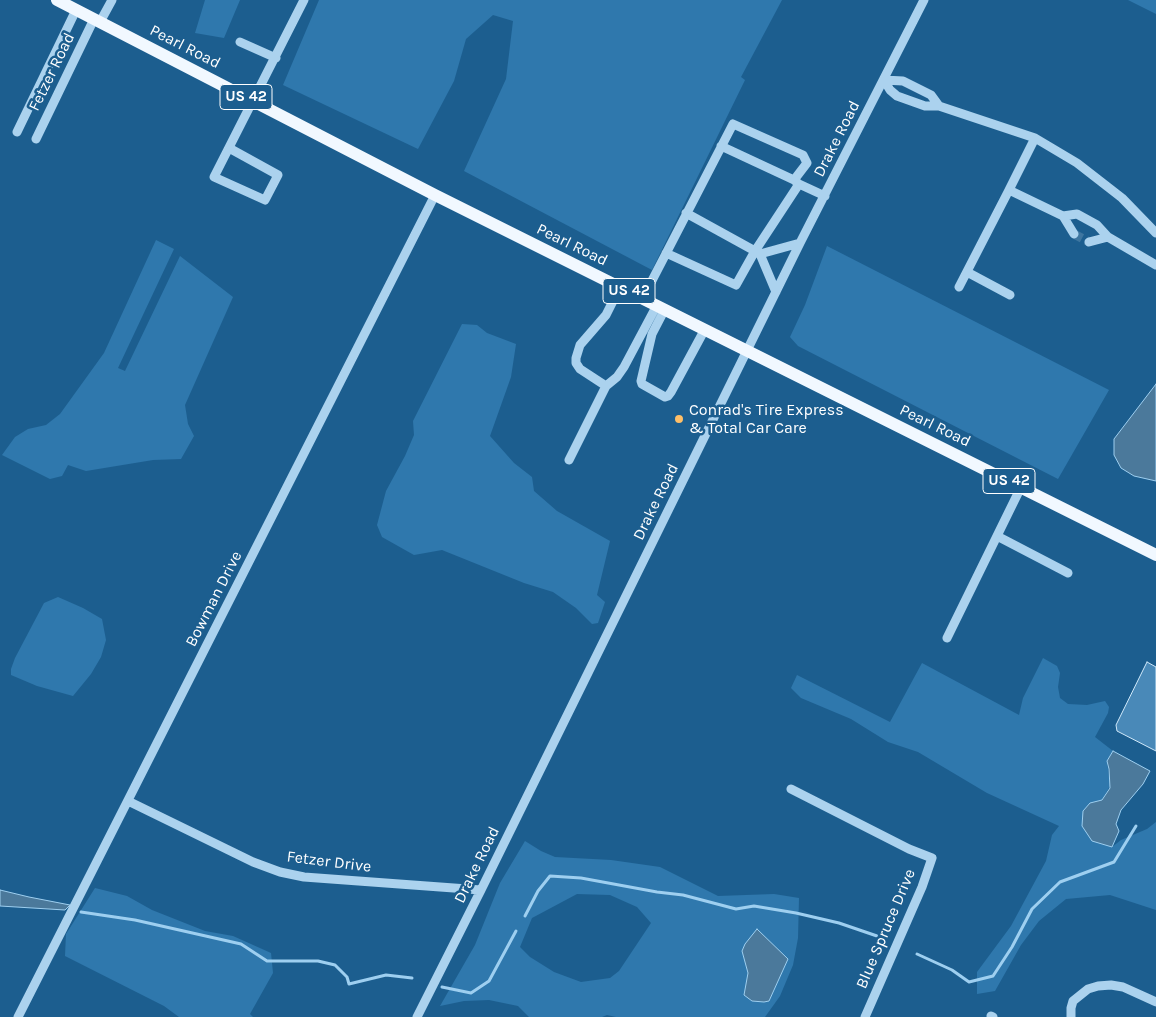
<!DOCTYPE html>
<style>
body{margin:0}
canvas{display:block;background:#1c5e8f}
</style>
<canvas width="1156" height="1017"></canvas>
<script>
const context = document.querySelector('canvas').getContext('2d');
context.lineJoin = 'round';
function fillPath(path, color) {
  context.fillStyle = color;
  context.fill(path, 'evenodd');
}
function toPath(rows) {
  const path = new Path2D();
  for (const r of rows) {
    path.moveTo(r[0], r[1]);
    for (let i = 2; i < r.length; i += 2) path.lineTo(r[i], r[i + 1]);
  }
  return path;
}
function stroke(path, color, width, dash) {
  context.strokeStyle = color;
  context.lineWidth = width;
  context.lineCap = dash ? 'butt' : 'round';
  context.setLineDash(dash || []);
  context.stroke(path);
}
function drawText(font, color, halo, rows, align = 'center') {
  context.font = font + ' Karla,sans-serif';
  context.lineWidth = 5;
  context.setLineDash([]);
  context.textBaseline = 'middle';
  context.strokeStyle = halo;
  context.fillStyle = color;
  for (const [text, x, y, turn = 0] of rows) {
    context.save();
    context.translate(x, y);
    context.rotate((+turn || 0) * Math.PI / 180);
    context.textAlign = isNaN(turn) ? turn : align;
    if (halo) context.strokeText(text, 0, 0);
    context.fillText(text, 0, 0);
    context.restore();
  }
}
const green = toPath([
 [205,0,240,0,224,38,195,33],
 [319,0,782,0,741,77,745,80,652,270,464,171,506,79,513,21,493,15,466,39,454,81,418,149,283,85],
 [1128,0,1156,0,1156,14],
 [156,240,174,249,118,368,125,371,180,256,233,297,185,405,188,424,194,436,181,459,153,460,86,471,68,465,62,476,50,479,2,455,15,437,28,429,46,425,60,414,104,353],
 [827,246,1109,390,1058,479,798,346,790,337,805,305],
 [462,324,477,325,487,333,516,344,511,377,490,436,514,463,532,477,534,491,557,511,610,541,597,595,605,602,598,623,592,624,576,608,553,592,524,583,442,550,414,555,382,537,377,525,386,491,405,456,414,435,413,421],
 [58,597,83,608,102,619,106,640,101,657,91,674,73,696,37,686,11,675,11,669,15,658,44,603],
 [1043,658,1057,666,1060,673,1058,687,1060,698,1068,704,1087,705,1105,701,1109,707,1108,713,1095,737,1113,751,1107,761,1110,786,1102,800,1090,803,1112,847,1121,840,1147,829,1156,822,1156,910,1110,895,1066,899,1039,921,1021,945,995,991,977,994,977,972,1011,926,1046,861,1052,835,1059,826,987,793,918,752,888,742,851,719,801,698,791,688,797,675,890,722,922,663,1019,715,1023,698],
 [525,841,541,851,555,857,611,860,660,867,718,896,774,894,799,898,798,938,793,965,780,996,765,1017,616,1017,607,1015,602,1017,529,1017,518,1006,489,1000,464,1001,440,1006,475,945,500,883],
 [577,894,610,895,637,907,651,923,619,971,610,978,581,982,554,972,530,957,520,947,532,918],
 [95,888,127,896,152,910,205,931,233,936,271,953,273,973,250,1014,253,1017,179,1017,164,1006,65,956,66,934]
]);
const water = toPath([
 [1156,384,1156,481,1134,476,1121,468,1114,455,1114,439,1156,384],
 [1113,751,1150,771,1143,784,1121,810,1116,824,1119,831,1112,847,1092,841,1082,826,1083,811,1090,803,1102,800,1110,788,1109,769,1107,761,1113,751],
 [0,890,29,897,70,905,65,910,0,906,0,890],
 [757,929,788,959,769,1001,764,1002,752,1001,744,995,748,973,742,951,745,944,757,929]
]);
const stream = toPath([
 [81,912,135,920,241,944,267,961,318,961,335,965,347,977,349,984,386,975,412,978],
 [525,916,538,891,550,876,581,878,657,892,683,895,736,909,754,906,796,913,839,923,877,936],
 [917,954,952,970,969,982,993,976,1012,947,1032,909,1060,882,1114,862,1136,826],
 [442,987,471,993,489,981,516,931]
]);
const building = toPath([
 [1147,662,1156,667,1156,751,1117,731,1116,725,1147,662]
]);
const minorTunnel = toPath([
 [1074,234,1089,242]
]);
const minor = toPath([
 [100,22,112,0],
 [240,42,276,58],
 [884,80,890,90,897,96,925,106,939,106,1035,138,1077,163,1122,198,1156,233],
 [884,80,903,81,931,95,939,106],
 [17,132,76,10],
 [1035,138,1009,190,1063,216,1077,214,1097,225,1108,237,1156,265],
 [36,139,94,19],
 [721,146,794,180],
 [229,148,278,175,265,200,214,177,304,0],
 [1063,216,1074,234],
 [1089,242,1108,237],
 [666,253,736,285,755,251,686,213],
 [760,254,800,243],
 [967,272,1010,295],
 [959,287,1009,190],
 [776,292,760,254,755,251,799,184],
 [643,298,733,124,803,155,807,163,794,180,799,184,825,196],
 [665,309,652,334,641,381,642,384,665,397,668,396,671,392,705,329],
 [606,386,580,369,576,363,576,358,580,345,606,315,620,287],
 [569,460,606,386,617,377,624,367,657,305],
 [997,536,1068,573],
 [947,638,1021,487],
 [791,789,909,849,932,858,922,887,865,1017],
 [128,801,253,862,280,872,304,877,481,890],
 [991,1016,993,1017],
 [18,1017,435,195],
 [417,1017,481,890,800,243,924,0],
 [1071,1017,1071,1008,1073,1001,1088,989,1098,986,1111,985,1123,987,1156,1002]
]);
const major = toPath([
 [57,0,435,195,1156,555]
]);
const markers = [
 [679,419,5,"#febf68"]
];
const shields = [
 [246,97,52],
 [629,291,52],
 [1009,481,52]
];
const shieldNames = [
 ["US 42",246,97],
 ["US 42",629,291],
 ["US 42",1009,481]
];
const streetNames = [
 ["Pearl Road",185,47,27],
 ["Fetzer Road",52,72,-64],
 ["Drake Road",837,139,-63],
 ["Pearl Road",572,245,26],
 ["Pearl Road",935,426,26],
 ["Drake Road",656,502,-64],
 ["Bowman Drive",214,599,-63],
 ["Fetzer Drive",329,862,7],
 ["Drake Road",477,865,-64],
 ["Blue Spruce Drive",886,929,-67]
];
const poiNames = [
 ["Conrad's Tire Express",689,410],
 ["& Total Car Care",689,428]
];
fillPath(green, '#2f78ad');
fillPath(water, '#4b799b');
stroke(water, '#9ecff0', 1);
stroke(stream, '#9ecff0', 3);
fillPath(building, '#4989b8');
stroke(building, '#d0e9fa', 1);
stroke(minorTunnel, '#3e76a0', 9, [9, 4.5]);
stroke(minor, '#abd2ee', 9);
stroke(major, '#f1f8ff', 12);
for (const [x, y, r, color] of markers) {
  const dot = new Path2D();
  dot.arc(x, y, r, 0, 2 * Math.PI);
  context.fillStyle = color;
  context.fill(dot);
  stroke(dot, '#1c5e8f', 2);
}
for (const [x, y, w] of shields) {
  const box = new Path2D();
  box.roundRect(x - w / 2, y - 12.5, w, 25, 4);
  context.fillStyle = '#1c5e8f';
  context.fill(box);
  stroke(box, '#fff', 1);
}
drawText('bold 15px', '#fff', null, shieldNames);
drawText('16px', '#fff', '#1c5e8f', streetNames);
drawText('16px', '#fff', '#1c5e8f', poiNames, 'left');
</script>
